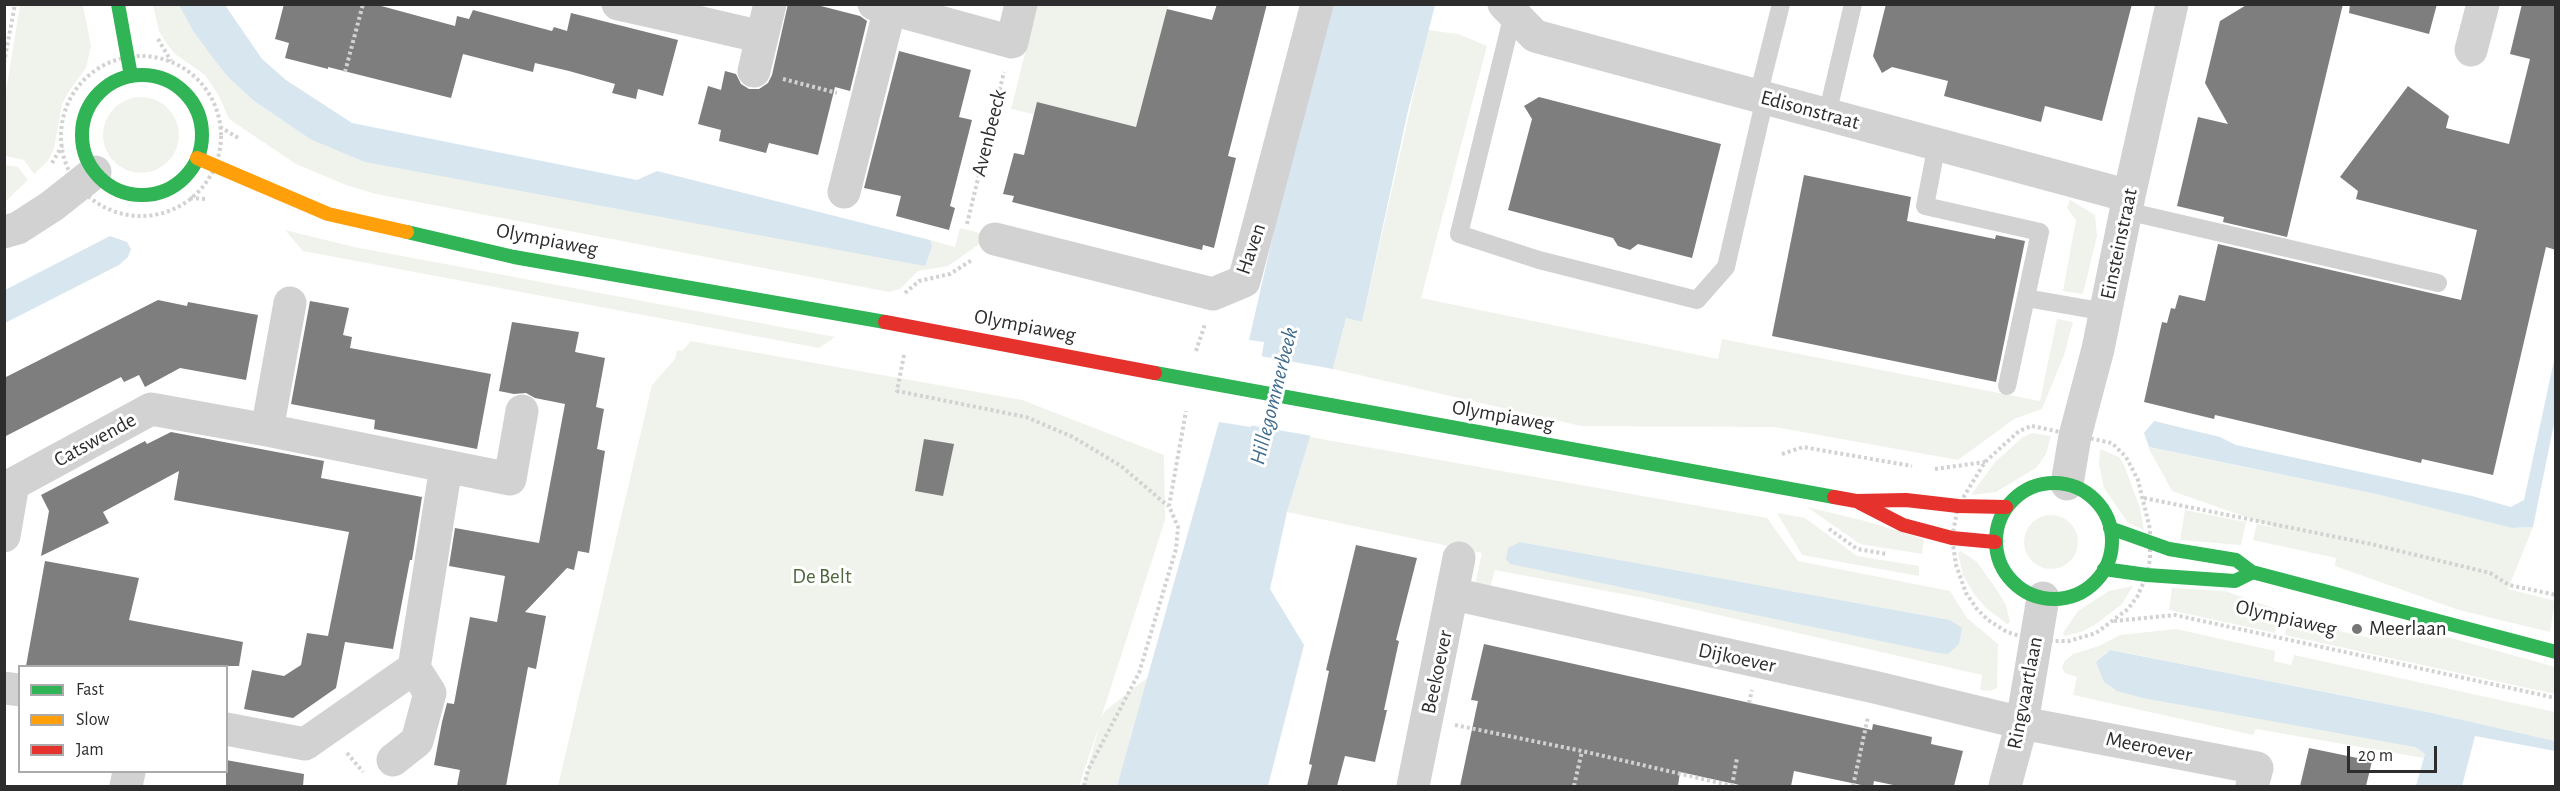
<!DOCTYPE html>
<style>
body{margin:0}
#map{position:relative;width:2560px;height:791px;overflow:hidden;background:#fff;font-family:"Alegreya Sans",sans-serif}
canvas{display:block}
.frame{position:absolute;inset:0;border:6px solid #2d2d2d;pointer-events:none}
.legend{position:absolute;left:18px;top:665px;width:210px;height:108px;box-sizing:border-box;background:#fff;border:2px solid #ababab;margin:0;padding:8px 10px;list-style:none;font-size:18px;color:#2d2d2d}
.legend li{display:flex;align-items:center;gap:12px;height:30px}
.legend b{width:30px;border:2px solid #ababab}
.scale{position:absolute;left:2347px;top:746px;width:90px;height:27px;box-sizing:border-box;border:3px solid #2d2d2d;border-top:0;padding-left:8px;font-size:18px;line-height:21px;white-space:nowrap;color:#2d2d2d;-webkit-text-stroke:4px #fff;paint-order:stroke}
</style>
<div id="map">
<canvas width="2560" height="791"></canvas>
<div class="frame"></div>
<ul class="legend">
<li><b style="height:8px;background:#30b455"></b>Fast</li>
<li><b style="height:8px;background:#ff9f0a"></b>Slow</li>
<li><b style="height:8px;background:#e5322d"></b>Jam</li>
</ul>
<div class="scale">20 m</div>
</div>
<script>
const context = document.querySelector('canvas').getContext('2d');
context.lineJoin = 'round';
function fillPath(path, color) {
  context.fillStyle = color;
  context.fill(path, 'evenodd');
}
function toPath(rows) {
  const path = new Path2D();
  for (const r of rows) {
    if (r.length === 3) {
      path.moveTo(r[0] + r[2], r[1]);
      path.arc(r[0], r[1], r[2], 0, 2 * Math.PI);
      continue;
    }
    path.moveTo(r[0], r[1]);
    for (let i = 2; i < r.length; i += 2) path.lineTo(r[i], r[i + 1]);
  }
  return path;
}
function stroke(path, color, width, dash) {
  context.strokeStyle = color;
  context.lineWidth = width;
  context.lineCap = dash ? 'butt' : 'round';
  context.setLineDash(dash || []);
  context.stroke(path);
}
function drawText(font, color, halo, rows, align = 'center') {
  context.font = font + ' "Alegreya Sans",sans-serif';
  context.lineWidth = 6;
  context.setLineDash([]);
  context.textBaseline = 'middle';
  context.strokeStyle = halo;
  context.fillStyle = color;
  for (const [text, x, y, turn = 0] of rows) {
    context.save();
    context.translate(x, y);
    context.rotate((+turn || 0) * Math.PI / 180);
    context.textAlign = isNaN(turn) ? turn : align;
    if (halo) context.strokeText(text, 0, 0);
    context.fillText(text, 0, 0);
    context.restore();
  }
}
const green = toPath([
 [20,5,83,5,91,46,86,68,69,91,62,104,54,149,47,162,34,174,24,160,5,156,5,97],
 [153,5,179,5,193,31,228,77,254,101,310,139,925,265,931,246,930,240,955,247,960,228,984,234,981,243,948,266,918,271,900,289,889,292,376,194,346,185,296,164,229,119,219,96,205,75,175,54,167,44,159,31],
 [1037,5,1168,5,1142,135,1135,137,1011,109],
 [1428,30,1458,34,1487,46,1421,298,1718,359,1722,339,2040,401,2057,319,2073,322,2064,355,2042,409,2014,419,1958,460,1775,427,1581,426,1333,369,1346,318,1362,322],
 [141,135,38],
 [5,165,18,167,28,180,5,202],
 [2070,200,2095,215,2097,236,2083,294,2063,291,2076,220,2067,208],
 [285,230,354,247,835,337,819,348,303,251],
 [691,341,1022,400,1164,455,1165,520,1101,718,1105,711,1148,677,1117,786,1083,786,1100,723,1079,786,558,786,652,385,675,359,677,350,682,351],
 [2032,433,2051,436,2046,454,2036,468,1996,492,1971,495,1995,462,2023,437],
 [1310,437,1767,518,1798,561,1950,591,1967,618,1998,644,1997,688,1990,691,1980,690,1982,675,1644,598,1495,570,1490,588,1475,585,1482,553,1287,512],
 [1520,542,1716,578,1950,620,1510,564],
 [2148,447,2376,494,2512,528,2533,527,2508,589,2555,601,2550,632,2459,610,2335,566,2336,558,2253,540,2257,524,2277,528,2172,491],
 [2100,449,2119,457,2124,465,2140,508,2144,530,2128,523,2104,488,2099,464],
 [1807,507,1865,521,1924,539,1922,554,1860,544],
 [2185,510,2246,522,2241,545,2180,540],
 [1777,513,1805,518,1857,556,1919,566,1919,576,1802,555],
 [2051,542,27],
 [1961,551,1977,562,1997,590,2006,605,2010,622,2007,624,1986,608,1974,594,1963,575,1958,553],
 [2133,586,2122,604,2096,624,2081,632,2065,636,2063,633,2078,611,2109,591],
 [2172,588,2225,591,2279,610,2275,633,2169,610],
 [2288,620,2371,638,2373,630,2423,630,2555,667,2555,694,2285,635],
 [2176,629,2275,651,2274,661,2291,665,2294,655,2555,712,2555,741,2432,713,2111,650,2104,654,2415,747,2425,754,2424,758,2256,729,2253,735,2073,695,2077,677,2065,673,2062,668,2064,662,2073,654,2099,646,2120,635]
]);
const water = toPath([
 [179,5,225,5,262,59,286,80,352,123,637,180,657,171,930,240,932,246,925,266,365,162,310,139,254,101,228,77,213,58,193,31],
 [1326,5,1435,5,1407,115,1362,322,1346,318,1333,369,1327,368,1310,437,1287,512,1270,589,1304,645,1268,786,1117,786,1219,422,1251,427,1264,342,1249,340],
 [110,236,127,242,131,249,128,257,119,265,5,323,5,290],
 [2555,356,2555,419,2533,527,2512,528,2376,494,2149,447,2144,433,2154,421,2220,437,2236,445,2472,496,2511,507,2524,500],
 [1520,542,1950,620,1962,628,1959,644,1948,654,1938,653,1510,564,1506,559,1508,548],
 [2110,650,2432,713,2555,741,2555,751,2475,736,2462,786,2416,786,2425,754,2415,747,2143,698,2117,691,2104,682,2096,662]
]);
const pier = toPath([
 [1260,356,1328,368,1313,436,1249,425]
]);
const building = toPath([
 [284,4,374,4,455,26,457,16,469,19,473,10,552,31,554,27,567,31,571,13,678,40,663,96,638,89,636,99,612,93,615,84,569,71,535,63,533,72,463,54,451,98,328,67,328,69,285,58,289,43,275,39],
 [788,4,813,4,860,16,867,21,850,91,835,87,818,155,769,143,766,153,719,141,721,130,698,124,708,86,721,90,725,71,736,74,741,84,749,89,759,89,768,83,772,75],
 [1217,4,1267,4,1228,156,1236,158,1214,248,1203,245,1202,250,1012,202,1014,196,1003,194,1014,153,1024,155,1037,102,1136,127,1167,9,1212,20],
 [1886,4,2132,4,2102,121,2045,106,2041,122,1944,96,1948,81,1892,67,1882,73,1873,56],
 [2248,4,2343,4,2287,237,2223,222,2224,217,2177,206,2198,117,2228,124,2205,83,2220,21],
 [2350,4,2437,4,2429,34,2349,13],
 [2522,4,2556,4,2556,250,2546,247,2493,475,2422,459,2421,463,2215,415,2214,419,2144,402,2162,322,2167,323,2171,308,2175,309,2179,295,2205,301,2218,244,2461,300,2477,230,2356,199,2358,191,2340,177,2408,86,2449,116,2446,128,2509,144,2530,59,2510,54],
 [899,51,971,70,959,117,972,120,950,206,955,208,949,230,896,216,901,196,864,188],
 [1539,97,1721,144,1692,258,1638,244,1630,250,1618,246,1613,238,1508,210,1532,119,1524,106],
 [1804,175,1911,197,1907,221,1995,239,1996,235,2025,241,1996,382,1772,336],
 [158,300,187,306,188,302,258,315,246,380,180,368,145,387,139,375,124,382,121,377,4,437,4,378],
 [310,301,349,308,343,335,352,337,350,348,491,374,477,449,374,429,375,420,291,404],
 [512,322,579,332,575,352,605,358,596,407,604,409,597,449,605,451,589,553,578,551,574,570,567,568,525,612,546,616,536,669,528,667,506,786,457,786,460,770,434,765,442,722,447,703,454,704,470,617,497,622,505,576,449,566,455,528,539,543,565,404,535,398,526,393,514,394,499,391],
 [171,432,324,461,321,478,422,497,412,560,410,560,393,649,345,642,336,688,293,718,244,709,252,670,284,676,301,665,307,633,328,636,349,532,174,500,179,471,103,512,109,523,41,556,49,511,41,495,145,441,147,444],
 [924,439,954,444,943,496,915,491],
 [1356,545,1417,558,1396,640,1399,641,1384,710,1387,710,1375,762,1345,756,1337,786,1307,786,1312,765,1309,764,1329,671,1326,670],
 [45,561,139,578,129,620,243,642,239,666,26,666],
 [1484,644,1872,730,1873,724,1932,737,1931,744,1963,751,1954,786,1898,786,1874,781,1873,786,1866,786,1794,771,1791,786,1744,786,1680,772,1678,786,1460,786,1478,701,1471,700],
 [2309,748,2372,761,2366,786,2300,786],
 [226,760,304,774,303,786,226,786]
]);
const path = toPath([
 [158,39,171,61],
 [141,136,80],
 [4,63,15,4],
 [345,72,363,4],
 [783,79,837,93],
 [220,127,240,139],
 [52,163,62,146],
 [190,198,206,199],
 [967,224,1004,72],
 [905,293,919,281,950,274,972,260],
 [1196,351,1205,324],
 [904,355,897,391,1026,417,1073,437,1121,466,1168,506],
 [2032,426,2112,443,2126,457,2138,480,2150,529,2150,559,2147,575,2137,597,2128,609,2096,633,2069,641,2036,641,2007,632,1988,620,1977,609,1966,593,1956,565,1952,538,1958,506,1985,462,2019,431,2032,426],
 [1782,454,1803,447,1912,466],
 [1935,469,1985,462],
 [2144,498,2371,544,2490,573,2509,585,2556,595],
 [1829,529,1857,549,1887,554],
 [2114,621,2175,615,2556,698],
 [1749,703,1752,690],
 [1455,725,1582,751,1733,786],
 [347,753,363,772],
 [1084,786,1088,770,1139,673,1176,549,1178,527,1169,506,1186,411],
 [1574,786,1582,751],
 [1732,786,1737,758],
 [1853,786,1868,717]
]);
const lane = toPath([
 [1513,14,1459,234,1539,260,1697,300,1726,267,1765,98],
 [1758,96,1781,4],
 [1827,115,1853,4],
 [1937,144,1925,206,2040,232,2007,386],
 [2126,211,2438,283],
 [2026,298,2106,312]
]);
const street = toPath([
 [618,4,676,17,681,4],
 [874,4,1012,42,1021,4],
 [1504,4,1535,36,2129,196],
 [676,17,762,37,770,4],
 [2471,50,2483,4],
 [754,71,762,37],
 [844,192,890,8],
 [4,232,18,228,52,206,95,172],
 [995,239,1213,294,1244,281,1317,4],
 [267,430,290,303],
 [2067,484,2075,436,2098,349,2129,196,2172,4],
 [4,536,13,484,151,409,267,430,510,479,522,411],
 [1453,594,1874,687,2022,723,2257,768,2252,786],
 [4,688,20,690],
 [226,729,305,744,414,668,446,467],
 [393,760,417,741,430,693,414,668],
 [126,786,129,772],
 [1413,786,1459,558],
 [2005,786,2022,723,2043,598]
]);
const fast = toPath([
 [118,4,131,76],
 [142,135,60],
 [407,232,514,257,885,322],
 [1155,373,1834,497],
 [2054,541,58],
 [2110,528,2169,549,2236,560,2252,572,2556,652],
 [2104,569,2147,575,2235,581,2251,573]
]);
const slow = toPath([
 [197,158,328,214,407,232]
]);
const jam = toPath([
 [885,322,1155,373],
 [1834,497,1856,501,1906,500,1958,506,2006,507],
 [1860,503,1903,525,1952,538,1995,542]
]);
const markers = [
 [2357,629,6,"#767676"]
];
const streetNames = [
 ["Edisonstraat",1810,110,15],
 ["Avenbeeck",989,133,-76],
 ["Olympiaweg",547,240,11],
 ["Einsteinstraat",2119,244,-78],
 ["Haven",1251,249,-71],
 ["Olympiaweg",1025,326,11],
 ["Olympiaweg",1503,416,10],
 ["Catswende",95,440,-29],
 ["Olympiaweg",2286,618,13],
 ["Dijkoever",1737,658,12],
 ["Beekoever",1437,672,-78],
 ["Ringvaartlaan",2025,693,-79],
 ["Meeroever",2149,747,11]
];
const parkNames = [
 ["De Belt",822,577]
];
const poiNames = [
 ["Meerlaan",2369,629]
];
const waterNames = [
 ["Hillegommerbeek",1274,396,-76]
];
fillPath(green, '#f0f3eb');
fillPath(water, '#d8e6f0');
fillPath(pier, '#fff');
fillPath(building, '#7e7e7e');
stroke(path, '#d2d2d2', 4, [3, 3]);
stroke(lane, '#d2d2d2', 18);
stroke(street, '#d2d2d2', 33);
stroke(fast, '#30b455', 14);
stroke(slow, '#ff9f0a', 14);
stroke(jam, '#e5322d', 14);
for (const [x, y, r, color] of markers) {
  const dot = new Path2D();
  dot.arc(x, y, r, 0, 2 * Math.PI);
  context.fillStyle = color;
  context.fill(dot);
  stroke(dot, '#fff', 2);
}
drawText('21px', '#2d2d2d', '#fff', streetNames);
drawText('21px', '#4f673d', '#fff', parkNames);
drawText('21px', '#2d2d2d', '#fff', poiNames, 'left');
drawText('italic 22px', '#3f6b8c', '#fff', waterNames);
</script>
